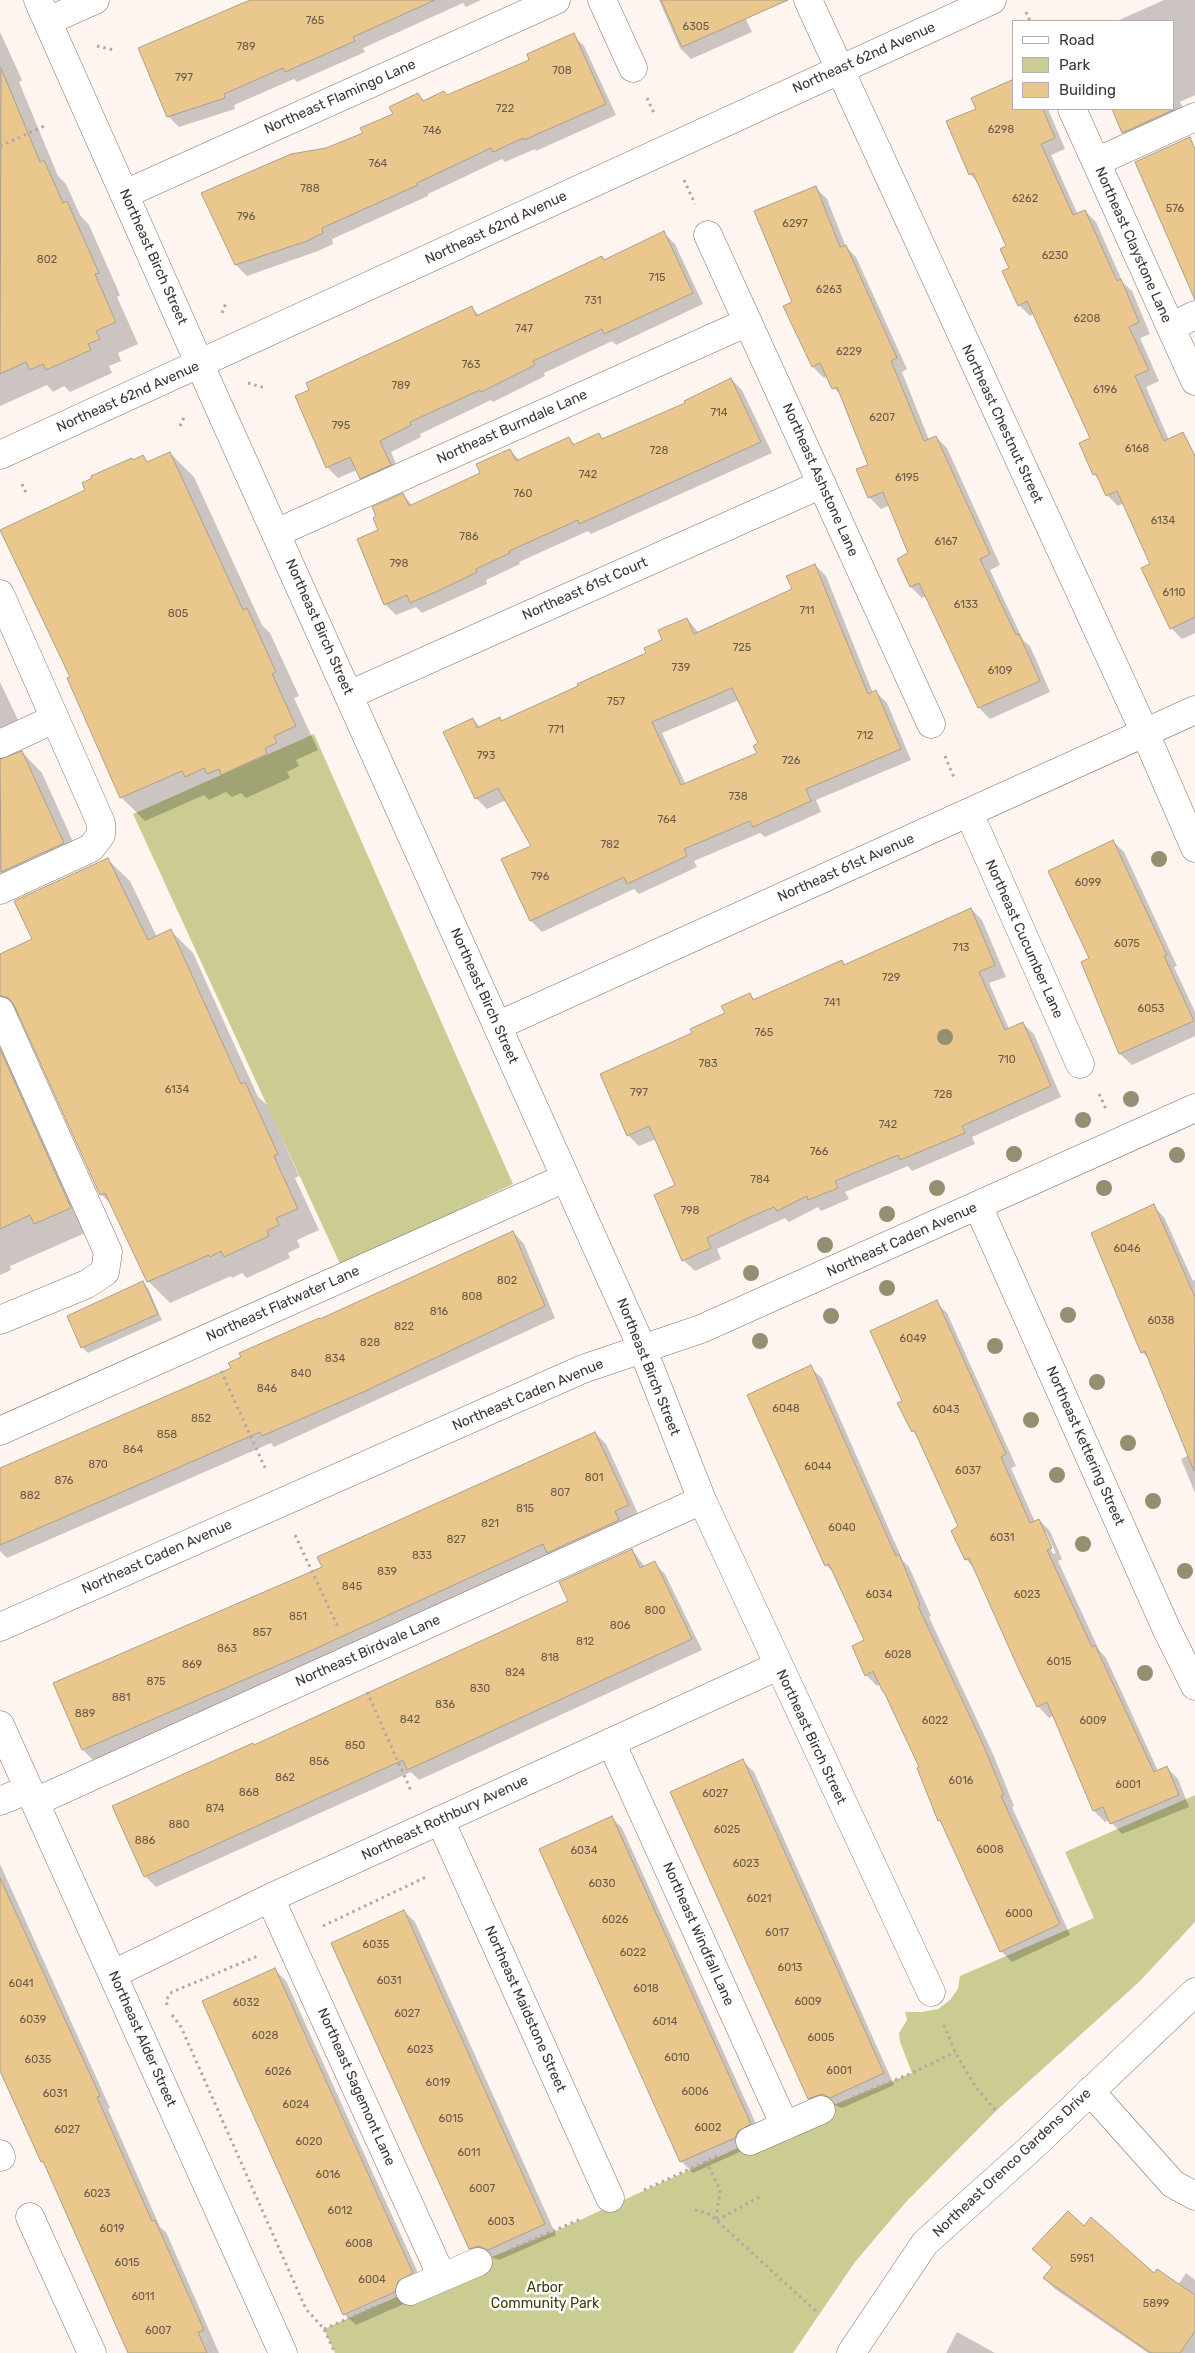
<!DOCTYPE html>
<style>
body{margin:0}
#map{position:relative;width:1195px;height:2353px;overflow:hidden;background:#fef5f1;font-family:Rubik,sans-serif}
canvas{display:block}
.legend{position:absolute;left:1012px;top:20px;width:162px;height:90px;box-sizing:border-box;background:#fff;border:1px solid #b2afad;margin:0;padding:6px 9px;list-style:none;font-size:15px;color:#3f3632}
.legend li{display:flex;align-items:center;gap:10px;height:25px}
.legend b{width:25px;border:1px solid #b2afad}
</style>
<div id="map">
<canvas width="1195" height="2353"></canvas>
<ul class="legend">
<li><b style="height:6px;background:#fff"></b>Road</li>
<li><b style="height:14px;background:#cacc92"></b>Park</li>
<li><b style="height:14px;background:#eac78d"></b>Building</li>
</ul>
</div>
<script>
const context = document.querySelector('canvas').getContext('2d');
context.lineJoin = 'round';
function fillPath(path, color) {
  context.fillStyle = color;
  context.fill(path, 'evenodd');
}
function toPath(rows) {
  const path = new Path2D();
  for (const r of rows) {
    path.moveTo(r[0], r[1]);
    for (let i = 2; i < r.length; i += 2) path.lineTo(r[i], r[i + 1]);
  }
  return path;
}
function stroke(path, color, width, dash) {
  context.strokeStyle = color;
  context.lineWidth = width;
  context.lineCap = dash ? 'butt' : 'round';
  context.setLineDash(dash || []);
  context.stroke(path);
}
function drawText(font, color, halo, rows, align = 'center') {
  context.font = font + ' Rubik,sans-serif';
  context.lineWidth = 5;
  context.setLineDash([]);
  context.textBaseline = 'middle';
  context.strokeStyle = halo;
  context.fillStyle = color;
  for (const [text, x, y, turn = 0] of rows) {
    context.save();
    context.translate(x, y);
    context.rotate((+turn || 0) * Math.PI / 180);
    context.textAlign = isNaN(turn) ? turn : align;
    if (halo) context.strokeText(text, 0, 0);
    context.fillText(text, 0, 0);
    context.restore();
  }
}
const green = toPath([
 [314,734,513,1184,341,1266,133,814],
 [1195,1795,1195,1922,1139,1982,996,2111,905,2203,855,2262,793,2353,335,2353,324,2329,442,2277,558,2230,821,2110,912,2073,900,2042,899,2033,907,2020,905,2012,922,2012,938,2009,950,2000,958,1989,960,1976,1094,1918,1065,1852]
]);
const shadow = toPath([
 [253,0,481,0,466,7,463,3,363,48,365,52,297,82,294,79,234,105,235,109,179,127,168,116],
 [659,0,737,0,752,32,691,59,680,48],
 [1164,0,1195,0,1195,95,1180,102,1188,119,1134,143,1123,132,1112,109,1174,109,1174,21,1117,21],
 [0,32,22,80,19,82,58,176,66,184,80,215,89,225,120,295,117,297,138,344,118,353,121,361,109,366,112,373,70,392,64,386,53,392,47,385,0,406],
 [573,35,584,46,616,115,536,151,535,149,505,162,502,159,428,194,428,196,332,239,333,244,318,251,247,276,236,265,327,150,364,134,394,114,418,94,425,102,448,96,531,60],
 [1014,109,1048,109,1065,149,1051,155,1078,215,1085,211,1096,222,1123,283,1132,291,1150,334,1140,338,1159,381,1146,387,1169,440,1195,468,1195,633,1182,639,1171,628,1152,564,1124,503,1118,506,1107,495,1101,481,1094,474,1092,439,1034,314,1030,316,1019,305,1007,247,979,184,970,174],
 [816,188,827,199,846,247,856,257,907,369,902,372,929,440,936,437,947,448,1000,565,990,570,1023,640,1030,646,1050,692,990,719,979,708,926,596,922,598,911,587,898,559,910,554,890,505,881,509,870,498,858,470,870,465,842,397,834,388,828,376,824,378,813,367,784,307,793,302],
 [664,233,675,244,703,304,616,345,612,341,544,373,545,376,493,402,491,400,420,434,421,437,391,452,401,476,372,489,361,478,357,470,338,478,327,467,472,308,480,316,602,257,605,261],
 [731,379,742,390,772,453,591,534,588,531,519,562,520,564,486,580,487,584,422,613,416,607,396,615,385,604,380,531,403,495,413,506,482,474,510,450,520,461,569,439,576,445,599,435,604,440,687,404],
 [170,453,194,477,262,625,270,633,299,696,294,698,318,750,296,760,299,766,287,772,290,778,246,798,241,793,232,797,226,792,209,800,204,795,145,821,121,797,69,679,71,678,87,491,143,456,149,463],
 [815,565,826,576,873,693,876,692,887,703,911,760,816,800,821,812,765,837,760,833,694,861,697,867,639,894,634,889,542,932,531,921,503,860,532,846,506,800,487,809,476,798,473,719,481,728,499,719,502,722,648,653,687,619,699,633,793,590],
 [739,700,760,744,758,753,686,785,662,733],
 [0,682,29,743,8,755,6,758,22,752,42,773,83,864,0,882],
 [1113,841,1124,852,1177,966,1174,967,1195,1012,1195,1036,1132,1065,1120,1054,1083,963,1091,959],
 [108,860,130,881,157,937,171,931,193,953,258,1097,267,1105,299,1176,295,1178,319,1230,297,1240,300,1247,288,1253,290,1258,247,1278,242,1273,232,1278,231,1276,170,1303,148,1281,113,1206,101,1194,21,1017,15,1018,92,1230,10,1266,11,1270,0,1275,0,955,34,940],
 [971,909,982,920,1006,977,989,983,1009,1029,1022,1023,1034,1034,1061,1097,972,1137,975,1144,912,1171,908,1166,845,1192,849,1199,821,1211,818,1207,789,1222,785,1218,717,1249,721,1259,695,1271,683,1260,655,1195,677,1186,656,1139,639,1146,628,1135,693,1033,726,1014,750,994,755,1000,842,961,846,966],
 [1153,1206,1164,1217,1193,1281,1195,1280,1195,1493,1181,1459,1189,1455,1150,1360,1142,1352],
 [513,1232,524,1244,555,1318,274,1447,271,1443,7,1558,0,1551,0,1470,233,1369,321,1321],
 [143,1283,148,1288,162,1320,88,1353,82,1347,68,1316],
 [936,1302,947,1313,1016,1466,1011,1468,1035,1522,1039,1520,1050,1531,1062,1559,1058,1561,1099,1650,1106,1658,1158,1771,1167,1768,1178,1779,1189,1807,1122,1834,1109,1820,1105,1822,1094,1811,1054,1715,1049,1718,1038,1706,1010,1649,975,1569,966,1559,960,1526,919,1437,913,1431,904,1401],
 [1043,1532,1046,1532,1056,1553,1053,1554],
 [810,1367,822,1378,903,1561,909,1567,931,1616,929,1617,993,1754,1014,1806,1012,1807,1070,1935,1012,1962,1001,1951,943,1824,940,1820,919,1769,921,1768,887,1695,880,1684,877,1686,866,1675,866,1641,835,1574,826,1565],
 [595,1433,606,1444,639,1516,94,1761,83,1750,324,1568],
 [632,1550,645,1567,654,1563,665,1574,702,1650,419,1780,411,1772,156,1887,145,1876,254,1746,569,1601],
 [743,1761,754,1772,894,2085,842,2108,834,2105,820,2109,809,2098],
 [611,1817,622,1828,761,2135,746,2149,693,2173,682,2162,540,1849],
 [0,1864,110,2108,108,2109,160,2227,166,2232,219,2353,130,2353,46,2165,42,2161,0,2068],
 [404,1911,415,1922,556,2235,499,2260,491,2257,481,2259,470,2248],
 [275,1970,286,1981,423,2284,406,2303,356,2325,344,2314],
 [1084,2227,1154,2275,1178,2285,1186,2273,1195,2280,1195,2353,1148,2353,1055,2289,1044,2278],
 [957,2332,995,2353,946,2353]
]);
const building = toPath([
 [250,0,435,0,353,37,355,41,285,72,283,68,224,94,225,98,167,117,138,48,250,0],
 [661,0,788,0,682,47,661,0],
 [574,33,606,104,524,140,523,138,493,152,491,148,417,183,418,185,322,228,323,233,307,241,235,265,201,193,291,154,326,148,363,133,360,128,393,114,389,107,418,93,423,101,444,91,447,95,529,60,527,54,574,33],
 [1,68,40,162,44,160,63,203,67,201,99,273,95,274,116,322,96,331,100,339,88,344,91,350,46,370,43,364,30,370,26,362,0,374,1,68],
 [1014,79,1014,109,1043,109,1055,138,1041,144,1073,215,1085,210,1117,281,1121,279,1139,322,1129,327,1149,370,1135,376,1164,441,1183,432,1195,456,1195,617,1170,629,1141,568,1150,564,1117,491,1106,496,1096,474,1093,475,1079,443,1090,438,1027,301,1018,306,1002,271,1009,268,1000,249,1006,246,973,173,969,175,946,121,976,109,971,98,1014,79],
 [1112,109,1175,109,1122,133,1112,109],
 [1190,137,1195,149,1195,300,1135,162,1190,137],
 [816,186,840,247,846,245,897,358,891,361,924,441,936,436,990,554,980,559,1016,635,1019,634,1040,681,978,708,919,583,910,587,897,559,908,553,883,492,868,498,856,469,868,465,837,387,832,389,820,363,812,367,783,306,792,302,754,211,816,186],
 [664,231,693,293,604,334,602,329,533,361,535,365,481,392,480,390,410,422,411,425,380,441,391,465,360,479,350,457,326,468,295,396,309,390,306,383,472,306,476,316,602,256,604,260,664,231],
 [731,378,761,442,579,524,578,520,509,551,510,553,476,569,477,572,438,591,410,603,407,595,384,605,357,539,378,530,373,518,376,516,372,507,403,493,409,506,480,473,476,464,510,449,516,461,569,437,573,445,599,433,602,439,685,403,684,401,731,378],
 [170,452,243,610,247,608,276,672,272,674,296,726,274,736,277,743,265,748,267,754,221,775,219,769,207,774,204,768,185,777,182,771,120,798,67,678,70,677,0,530,85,490,82,483,92,478,91,476,132,458,133,460,143,455,147,462,170,452],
 [815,564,868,694,876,690,901,749,806,789,811,801,753,827,750,821,684,849,687,856,627,884,624,877,530,921,501,859,531,846,498,788,475,799,443,732,473,718,477,728,500,717,501,721,578,686,577,684,646,653,644,648,662,640,658,630,687,618,694,634,792,589,786,576,815,564],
 [732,688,758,743,753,746,757,753,681,785,652,722,732,688],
 [22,751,64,843,1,872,0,759,22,751],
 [1113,840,1167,955,1164,956,1194,1021,1119,1054,1081,962,1089,958,1048,871,1113,840],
 [108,858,148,940,171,929,241,1084,245,1082,278,1154,274,1156,298,1209,276,1218,279,1225,267,1231,269,1236,224,1257,221,1251,210,1257,209,1255,147,1282,105,1193,100,1195,14,1005,9,998,0,996,0,954,32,939,14,901,108,858],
 [971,908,995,965,979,972,1005,1030,1023,1022,1051,1086,962,1126,965,1133,900,1160,898,1155,835,1181,838,1188,808,1200,807,1196,777,1211,774,1207,748,1218,707,1238,711,1248,682,1261,654,1195,675,1185,649,1126,627,1136,600,1074,692,1033,690,1029,725,1013,721,1006,750,993,753,1000,842,960,844,965,971,908],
 [0,1049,71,1208,34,1224,30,1215,0,1229,0,1049],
 [1154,1204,1195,1297,1194,1471,1145,1351,1141,1353,1091,1233,1154,1204],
 [513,1231,545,1306,361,1393,262,1436,260,1432,0,1545,0,1468,231,1368,228,1363,241,1357,239,1353,319,1318,320,1319,513,1231],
 [143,1281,158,1314,81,1348,67,1316,143,1281],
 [937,1300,1006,1454,1001,1457,1030,1523,1039,1519,1052,1548,1047,1550,1092,1647,1095,1645,1154,1772,1167,1766,1179,1795,1110,1824,1103,1807,1093,1811,1047,1702,1037,1707,1019,1670,969,1558,965,1560,951,1531,958,1526,914,1430,912,1432,897,1403,902,1401,870,1331,937,1300],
 [811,1365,896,1556,899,1554,920,1605,918,1606,982,1742,1004,1795,1001,1796,1060,1924,1000,1952,940,1820,938,1821,917,1768,919,1767,884,1692,883,1692,873,1671,865,1676,852,1646,864,1640,829,1564,825,1566,747,1395,811,1365],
 [595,1432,629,1505,615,1511,619,1520,547,1553,543,1544,306,1653,82,1750,53,1683,322,1567,317,1557,595,1432],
 [632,1549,640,1568,655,1561,692,1639,407,1770,403,1760,144,1877,112,1806,253,1743,254,1745,568,1601,559,1582,632,1549],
 [743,1759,884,2073,830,2098,822,2094,808,2099,670,1792,743,1759],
 [612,1816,751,2124,738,2131,735,2138,680,2162,539,1849,612,1816],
 [0,1878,100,2096,97,2097,152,2221,155,2220,204,2330,198,2332,207,2353,128,2353,43,2161,41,2162,0,2071,0,1878],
 [404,1910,545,2224,488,2250,479,2246,469,2249,331,1943,404,1910],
 [275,1968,413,2273,398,2281,395,2292,343,2315,202,2001,275,1968],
 [1068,2211,1084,2226,1091,2217,1154,2273,1157,2269,1195,2295,1195,2331,1180,2353,1151,2353,1043,2278,1052,2267,1032,2249,1068,2211]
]);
const path = toPath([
 [1026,12,1030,21],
 [97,46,114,50],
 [647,98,655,115],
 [0,146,47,125],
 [684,180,695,204],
 [222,313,226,303],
 [248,383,265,388],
 [180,426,184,417],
 [22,484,27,495],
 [945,756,955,780],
 [1099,1094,1106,1109],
 [221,1371,266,1470],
 [295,1535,338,1627],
 [367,1692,412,1793],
 [323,1926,428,1876],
 [167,2005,166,2000,172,1992,258,1956],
 [172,2015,181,2027,306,2309,324,2329,335,2353],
 [944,2025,955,2052,975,2086,996,2111],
 [853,2097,912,2073,955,2052],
 [706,2161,720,2190,716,2220],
 [644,2190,720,2155],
 [695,2210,707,2213,716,2220,818,2313],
 [717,2220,763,2195],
 [511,2249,581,2219],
 [324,2329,379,2305]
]);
const minor = toPath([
 [38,0,213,394,643,1350,702,1500,931,1992],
 [602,0,633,68],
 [808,0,1145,733,1195,848],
 [48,21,95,0],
 [1072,109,1195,381],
 [1096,162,1195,117],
 [125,194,556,0],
 [708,235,931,724],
 [1171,327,1195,315],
 [0,455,992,0],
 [276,533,748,322],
 [0,594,101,823,101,835,91,848,0,890],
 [349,695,822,484],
 [0,744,54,719],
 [969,813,1080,1064],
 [0,1011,108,1252,105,1272,87,1284,0,1320],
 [497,1026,1195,710],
 [978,1206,1167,1630,1195,1686],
 [0,1431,565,1178],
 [0,1627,583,1369,701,1329,1195,1108],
 [0,1725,283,2353],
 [611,1742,785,2126],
 [0,1801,29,1789],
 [35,1802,702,1500],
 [440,1820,610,2198],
 [270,1898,442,2277],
 [113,1974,270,1898,778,1666],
 [1090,2091,1173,2184,1195,2196],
 [750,2141,821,2110],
 [0,2154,1,2157],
 [30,2217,92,2353],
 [410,2291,478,2262],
 [851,2353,925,2243,1030,2149,1195,1992]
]);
const trees = [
 [1159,859],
 [945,1037],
 [1131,1099],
 [1083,1120],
 [1014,1154],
 [1177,1155],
 [937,1188],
 [1104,1188],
 [887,1214],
 [825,1245],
 [751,1273],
 [887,1288],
 [1068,1315],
 [831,1316],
 [760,1341],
 [995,1346],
 [1097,1382],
 [1031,1420],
 [1128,1443],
 [1057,1475],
 [1153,1501],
 [1083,1544],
 [1185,1571],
 [1145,1673]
];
const numberNames = [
 ["765",315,21],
 ["6305",696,27],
 ["789",246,47],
 ["708",562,71],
 ["797",184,78],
 ["722",505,109],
 ["6298",1001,130],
 ["746",432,131],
 ["764",378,164],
 ["788",310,189],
 ["6262",1025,199],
 ["576",1175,209],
 ["796",246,217],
 ["6297",795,224],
 ["6230",1055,256],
 ["802",47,260],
 ["715",657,278],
 ["6263",829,290],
 ["731",593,301],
 ["6208",1087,319],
 ["747",524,329],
 ["6229",849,352],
 ["763",471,365],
 ["789",401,386],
 ["6196",1105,390],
 ["714",719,413],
 ["6207",882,418],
 ["795",341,426],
 ["6168",1137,449],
 ["728",659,451],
 ["742",588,475],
 ["6195",907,478],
 ["760",523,494],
 ["6134",1163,521],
 ["786",469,537],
 ["6167",946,542],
 ["798",399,564],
 ["6110",1174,593],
 ["6133",966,605],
 ["711",807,611],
 ["805",178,614],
 ["725",742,648],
 ["739",681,668],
 ["6109",1000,671],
 ["757",616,702],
 ["771",556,730],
 ["712",865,736],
 ["793",486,756],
 ["726",791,761],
 ["738",738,797],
 ["764",667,820],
 ["782",610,845],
 ["796",540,877],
 ["6099",1088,883],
 ["6075",1127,944],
 ["713",961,948],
 ["729",891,978],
 ["741",832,1003],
 ["6053",1151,1009],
 ["765",764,1033],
 ["710",1007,1060],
 ["783",708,1064],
 ["6134",177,1090],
 ["797",639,1093],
 ["728",943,1095],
 ["742",888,1125],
 ["766",819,1152],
 ["784",760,1180],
 ["798",690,1211],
 ["6046",1127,1249],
 ["802",507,1281],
 ["808",472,1297],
 ["816",439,1312],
 ["6038",1161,1321],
 ["822",404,1327],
 ["6049",913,1339],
 ["828",370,1343],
 ["834",335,1359],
 ["840",301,1374],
 ["846",267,1389],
 ["6048",786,1409],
 ["6043",946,1410],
 ["852",201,1419],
 ["858",167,1435],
 ["864",133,1450],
 ["870",98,1465],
 ["6044",818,1467],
 ["6037",968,1471],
 ["801",594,1478],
 ["876",64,1481],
 ["807",560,1493],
 ["882",30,1496],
 ["815",525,1509],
 ["821",490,1524],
 ["6040",842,1528],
 ["6031",1002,1538],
 ["827",456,1540],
 ["833",422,1556],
 ["839",387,1572],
 ["845",352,1587],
 ["6034",879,1595],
 ["6023",1027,1595],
 ["800",655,1611],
 ["851",298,1617],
 ["806",620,1626],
 ["857",262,1633],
 ["812",585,1642],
 ["863",227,1649],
 ["6028",898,1655],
 ["818",550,1658],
 ["6015",1059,1662],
 ["869",192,1665],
 ["824",515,1673],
 ["875",156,1682],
 ["830",480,1689],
 ["881",121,1698],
 ["836",445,1705],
 ["889",85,1714],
 ["842",410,1720],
 ["6022",935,1721],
 ["6009",1093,1721],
 ["850",355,1746],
 ["856",319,1762],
 ["862",285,1778],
 ["6016",961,1781],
 ["6001",1128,1785],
 ["868",249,1793],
 ["6027",715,1794],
 ["874",215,1809],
 ["880",179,1825],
 ["6025",727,1830],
 ["886",145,1841],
 ["6008",990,1850],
 ["6034",584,1851],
 ["6023",746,1864],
 ["6030",602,1884],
 ["6021",759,1899],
 ["6000",1019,1914],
 ["6026",615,1920],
 ["6017",777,1933],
 ["6035",376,1945],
 ["6022",633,1953],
 ["6013",790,1968],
 ["6031",389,1981],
 ["6041",21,1984],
 ["6018",646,1989],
 ["6009",808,2002],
 ["6032",246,2003],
 ["6027",407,2014],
 ["6039",33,2020],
 ["6014",665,2022],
 ["6028",265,2036],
 ["6005",821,2038],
 ["6023",420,2050],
 ["6010",677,2058],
 ["6035",38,2060],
 ["6001",839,2071],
 ["6026",278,2072],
 ["6019",438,2083],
 ["6006",695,2092],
 ["6031",55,2094],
 ["6024",296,2105],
 ["6015",451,2119],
 ["6002",708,2128],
 ["6027",67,2130],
 ["6020",309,2142],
 ["6011",469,2153],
 ["6016",328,2175],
 ["6007",482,2189],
 ["6023",97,2194],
 ["6012",340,2211],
 ["6003",501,2222],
 ["6019",112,2229],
 ["6008",359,2244],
 ["5951",1082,2259],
 ["6015",127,2263],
 ["6004",372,2280],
 ["6011",143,2297],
 ["5899",1156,2304],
 ["6007",158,2331]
];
const streetNames = [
 ["Northeast 62nd Avenue",864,58,-24],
 ["Northeast Flamingo Lane",340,97,-24],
 ["Northeast 62nd Avenue",496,228,-25],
 ["Northeast Claystone Lane",1133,245,66],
 ["Northeast Birch Street",153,257,66],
 ["Northeast 62nd Avenue",128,397,-24],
 ["Northeast Chestnut Street",1002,424,65],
 ["Northeast Burndale Lane",512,427,-24],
 ["Northeast Ashstone Lane",820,480,66],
 ["Northeast 61st Court",585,589,-24],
 ["Northeast Birch Street",319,627,66],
 ["Northeast 61st Avenue",846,868,-24],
 ["Northeast Cucumber Lane",1024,939,66],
 ["Northeast Birch Street",484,996,66],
 ["Northeast Caden Avenue",902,1240,-24],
 ["Northeast Flatwater Lane",283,1304,-24],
 ["Northeast Birch Street",648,1367,68],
 ["Northeast Caden Avenue",528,1395,-23],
 ["Northeast Kettering Street",1085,1446,66],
 ["Northeast Caden Avenue",157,1557,-24],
 ["Northeast Birdvale Lane",368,1651,-24],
 ["Northeast Birch Street",811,1737,65],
 ["Northeast Rothbury Avenue",445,1818,-25],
 ["Northeast Windfall Lane",698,1934,66],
 ["Northeast Maidstone Street",525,2009,66],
 ["Northeast Alder Street",142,2039,66],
 ["Northeast Sagemont Lane",356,2087,66],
 ["Northeast Orenco Gardens Drive",1012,2163,-43]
];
const parkNames = [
 ["Arbor",545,2288],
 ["Community Park",545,2304]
];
fillPath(green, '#cacc92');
fillPath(shadow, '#0003');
fillPath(building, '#eac78d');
stroke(building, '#aa9f8d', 1);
stroke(minor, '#847167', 29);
stroke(path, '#b1a8a4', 3, [2.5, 4]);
stroke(minor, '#fff', 28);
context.fillStyle = '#938f71';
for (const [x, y] of trees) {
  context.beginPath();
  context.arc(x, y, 8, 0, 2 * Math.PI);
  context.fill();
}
drawText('11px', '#6a5a49', null, numberNames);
drawText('14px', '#3f3632', '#fff', streetNames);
drawText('14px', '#3c3c09', '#fff', parkNames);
</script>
